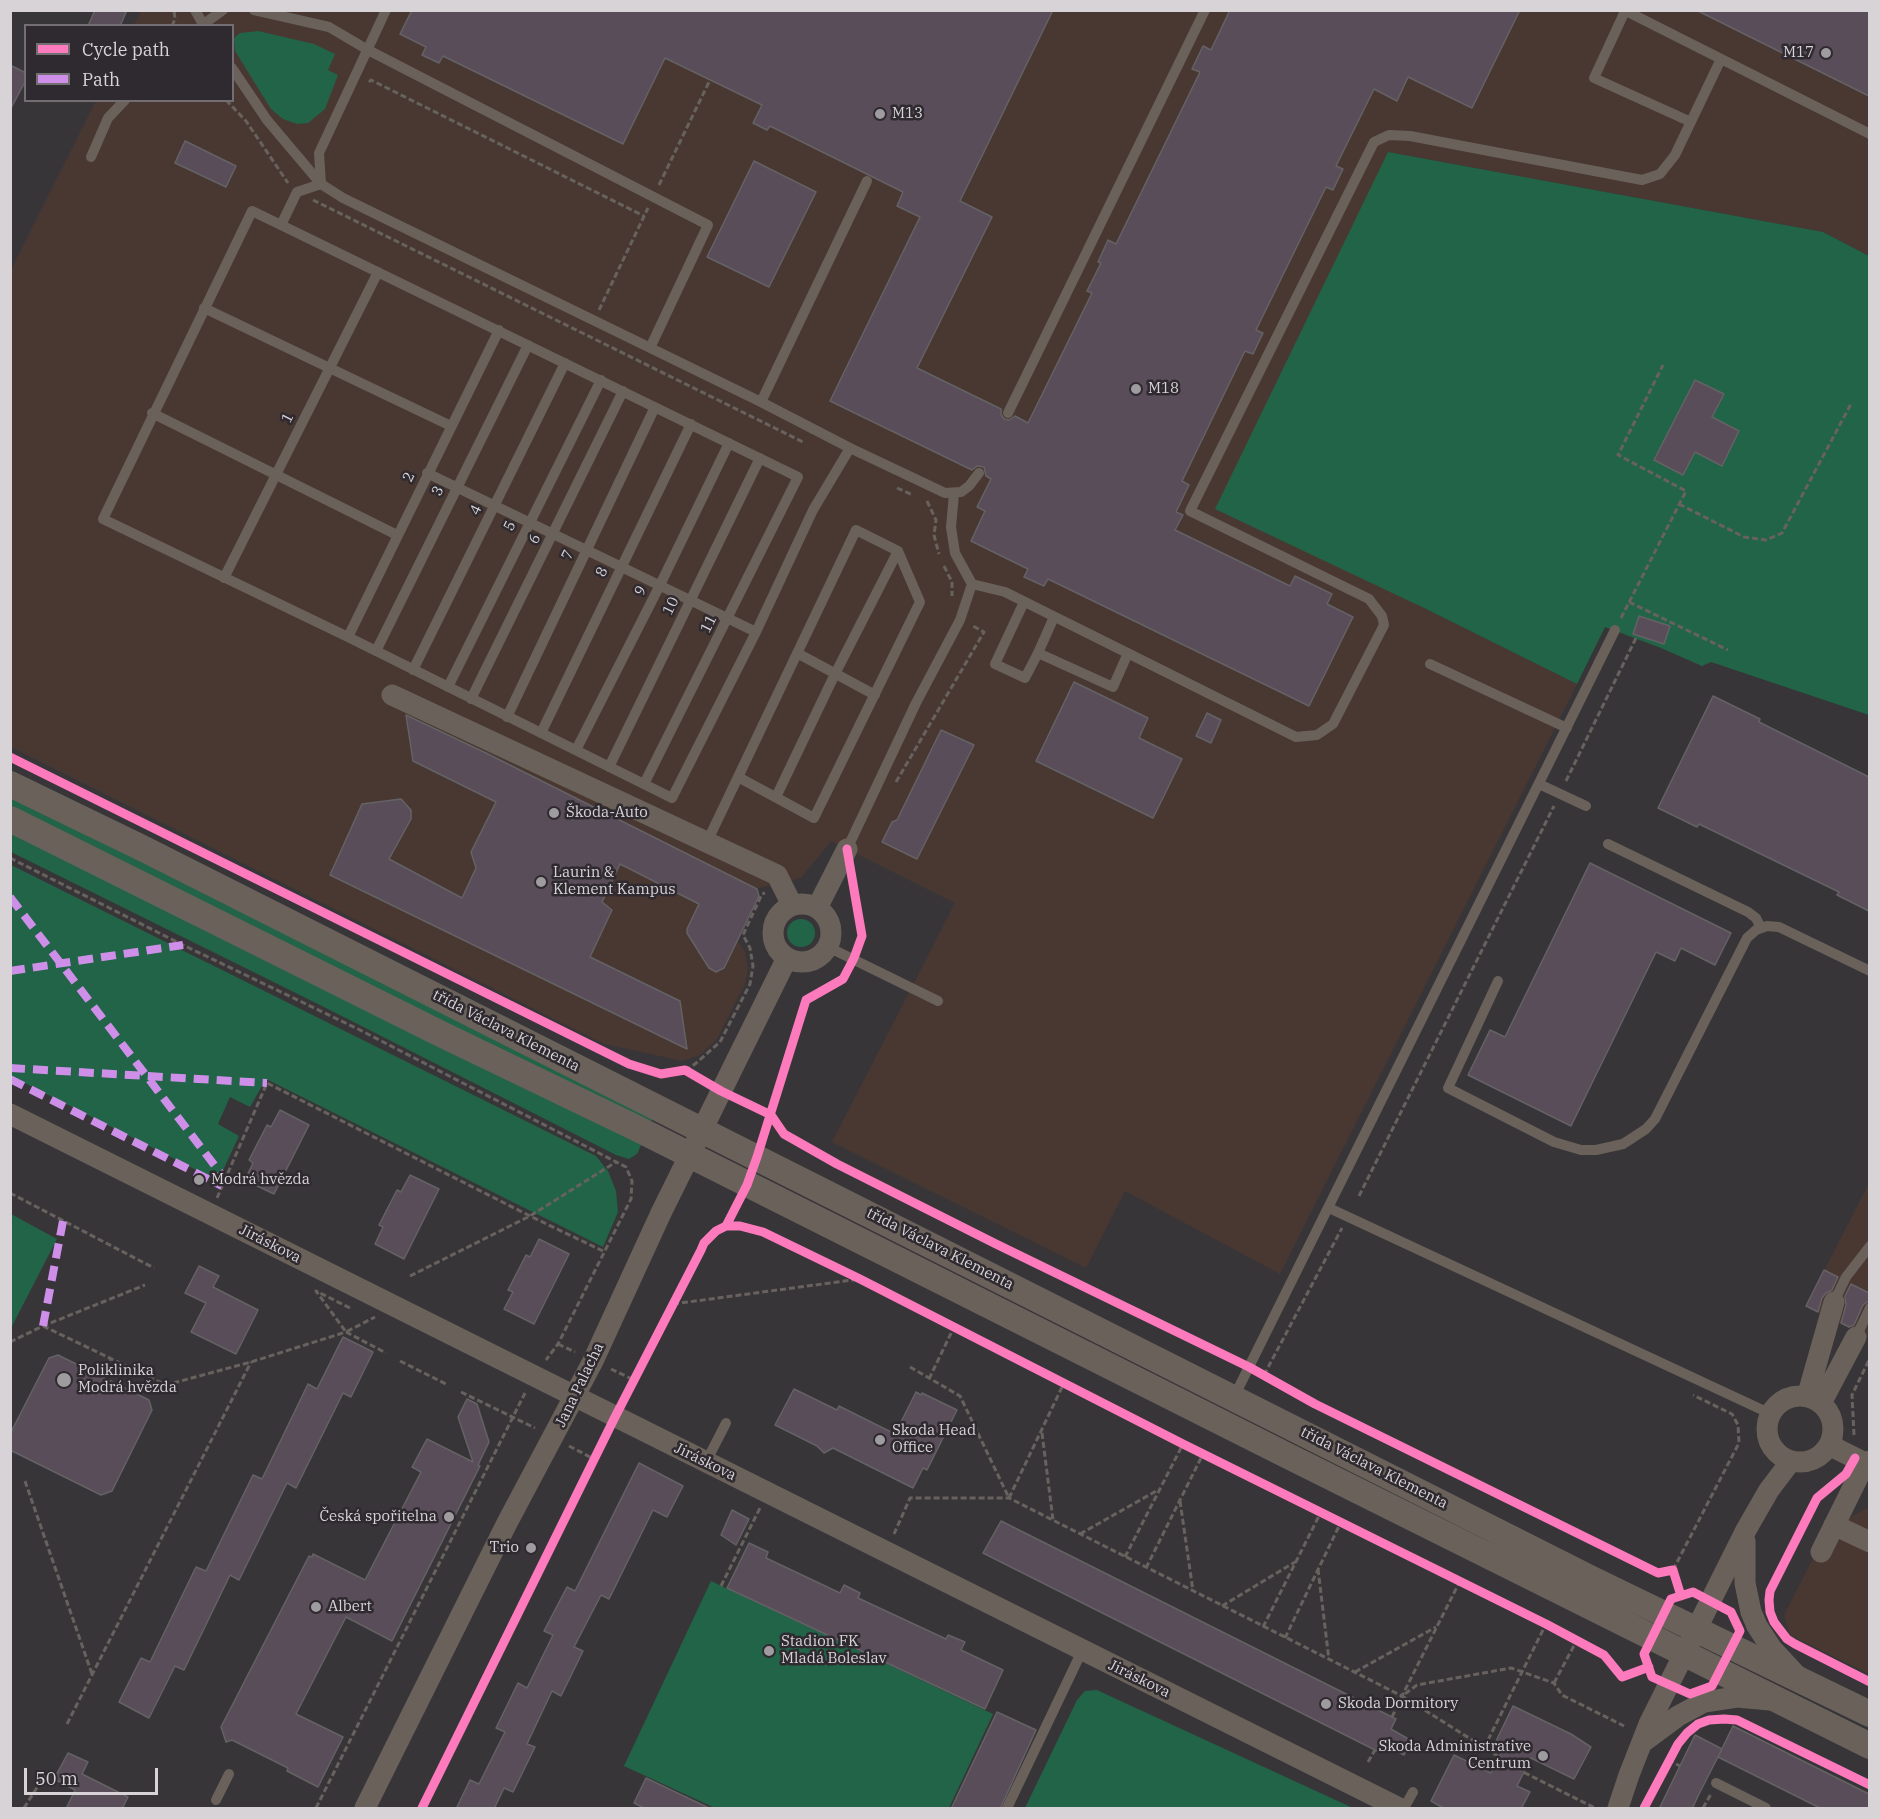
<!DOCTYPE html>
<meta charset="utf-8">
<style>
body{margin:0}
#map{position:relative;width:1880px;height:1819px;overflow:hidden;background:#383539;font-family:"IBM Plex Serif",serif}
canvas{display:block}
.frame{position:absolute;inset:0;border:12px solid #d7d3d7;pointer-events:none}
.legend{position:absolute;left:24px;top:24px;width:210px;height:78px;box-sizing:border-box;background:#2f2a2f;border:2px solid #726e72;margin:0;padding:8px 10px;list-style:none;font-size:18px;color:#d7d3d7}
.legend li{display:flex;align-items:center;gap:12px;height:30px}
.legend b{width:30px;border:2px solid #726e72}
.scale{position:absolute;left:24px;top:1768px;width:134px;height:27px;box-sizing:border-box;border:3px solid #d7d3d7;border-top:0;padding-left:8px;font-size:18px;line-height:21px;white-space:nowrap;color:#d7d3d7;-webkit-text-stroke:4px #2f2a2f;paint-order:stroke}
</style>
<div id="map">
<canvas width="1880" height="1819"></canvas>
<div class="frame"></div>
<ul class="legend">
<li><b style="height:8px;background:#fd7abc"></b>Cycle path</li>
<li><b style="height:8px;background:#ce8fe9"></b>Path</li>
</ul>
<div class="scale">50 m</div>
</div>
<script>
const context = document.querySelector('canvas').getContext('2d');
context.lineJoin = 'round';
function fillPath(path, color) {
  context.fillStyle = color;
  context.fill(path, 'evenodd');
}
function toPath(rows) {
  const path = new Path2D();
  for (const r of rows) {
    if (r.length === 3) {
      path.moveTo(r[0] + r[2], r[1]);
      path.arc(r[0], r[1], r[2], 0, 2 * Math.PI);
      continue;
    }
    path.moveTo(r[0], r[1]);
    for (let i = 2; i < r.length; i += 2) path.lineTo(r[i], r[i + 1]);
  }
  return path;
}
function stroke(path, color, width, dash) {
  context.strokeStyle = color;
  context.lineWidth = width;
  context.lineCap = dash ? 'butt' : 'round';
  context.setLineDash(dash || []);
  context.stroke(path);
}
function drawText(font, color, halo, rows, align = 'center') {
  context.font = font + ' "IBM Plex Serif",serif';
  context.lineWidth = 5;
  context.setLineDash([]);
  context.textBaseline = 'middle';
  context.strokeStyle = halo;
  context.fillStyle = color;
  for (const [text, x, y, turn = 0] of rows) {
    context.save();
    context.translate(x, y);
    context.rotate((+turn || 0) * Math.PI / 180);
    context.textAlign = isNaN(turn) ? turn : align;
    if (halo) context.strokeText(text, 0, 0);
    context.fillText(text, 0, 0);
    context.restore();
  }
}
const industrial = toPath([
 [141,11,1869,11,1869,256,1823,232,1388,152,1424,608,1577,684,1280,1274,1125,1191,1086,1268,832,1142,955,903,831,841,801,878,746,891,729,928,745,952,748,969,745,984,717,1039,700,1055,683,1061,604,1044,11,747,10,272,96,101,232,100,232,26,134,25],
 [1869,1183,1869,1338,1806,1306],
 [1869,1507,1869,1674,1790,1635,1784,1615,1828,1529]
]);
const green = toPath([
 [258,31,314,44,335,54,328,70,338,75,325,109,308,123,297,124,283,119,271,109,235,51,234,38,240,33],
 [1388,152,1823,232,1869,256,1869,715,1711,662,1702,666,1661,648,1605,627,1577,684,1424,608,1215,509],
 [10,796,653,1118,649,1126,11,806],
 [10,828,642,1143,637,1154,629,1159,616,1155,318,1004,11,852],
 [11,865,596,1156,608,1171,616,1191,618,1212,603,1247,266,1079,250,1107,230,1097,218,1124,239,1136,218,1181,11,1076],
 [801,933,14],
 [11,1214,57,1239,11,1328],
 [711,1581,993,1714,949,1808,715,1808,624,1766],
 [1097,1690,1112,1697,1353,1808,1025,1808,1077,1700,1085,1691]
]);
const building = toPath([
 [95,10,127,10,120,26,88,26,95,10],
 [412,10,1053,10,960,201,992,217,917,368,1001,409,1001,414,1004,419,1009,420,1015,416,1028,423,1092,293,1087,291,1101,263,1098,262,1108,240,1116,244,1200,72,1192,69,1203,46,1211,50,1230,10,1520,10,1472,108,1408,77,1397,101,1374,89,1336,166,1343,169,1333,190,1326,187,1256,330,1263,333,1253,354,1245,351,1182,481,1189,485,1176,512,1183,515,1175,530,1290,586,1295,576,1332,594,1327,604,1353,617,1309,706,1048,579,1044,586,1024,577,1028,569,971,541,985,511,977,507,991,479,986,476,984,467,977,466,972,470,830,401,920,217,897,206,903,192,770,126,767,130,753,123,762,105,665,58,623,144,443,56,439,63,422,55,426,47,400,34,412,10],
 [1696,10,1869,10,1869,96,1696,10],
 [10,65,26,73,26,80,10,110,10,65],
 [185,141,236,166,226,187,175,163,185,141],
 [754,161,816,192,769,287,707,257,754,161],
 [1695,380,1724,394,1712,417,1739,431,1722,466,1695,452,1683,475,1654,460,1695,380],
 [1639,616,1670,626,1664,644,1633,634,1639,616],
 [1074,682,1148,718,1139,738,1182,759,1153,818,1036,761,1074,682],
 [1713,696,1760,719,1759,722,1869,777,1869,911,1837,895,1839,892,1699,824,1697,827,1658,808,1713,696],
 [1207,713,1221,720,1211,743,1196,736,1207,713],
 [406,715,486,753,757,889,759,896,724,968,716,972,709,968,687,933,687,929,699,904,620,864,602,902,612,910,590,957,680,1001,687,1049,330,875,362,804,401,799,411,810,411,819,389,859,462,898,476,868,471,852,496,802,413,761,406,715],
 [941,730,974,745,917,859,882,842,892,822,897,820,941,730],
 [1590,863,1731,933,1715,965,1681,948,1675,961,1656,952,1571,1126,1468,1075,1490,1030,1505,1037,1590,863],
 [280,1110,309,1125,274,1194,245,1180,253,1163,249,1160,267,1125,271,1127,280,1110],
 [410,1175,439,1189,404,1259,375,1244,383,1227,379,1225,397,1190,401,1192,410,1175],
 [539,1239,569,1254,534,1324,504,1309,513,1292,508,1290,526,1255,530,1257,539,1239],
 [199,1266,219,1276,213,1287,258,1310,236,1354,191,1332,206,1303,185,1293,199,1266],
 [1824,1270,1838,1277,1832,1290,1826,1293,1822,1298,1818,1312,1806,1306,1824,1270],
 [1851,1284,1869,1293,1869,1301,1863,1305,1854,1325,1849,1327,1841,1323,1846,1305,1845,1296,1851,1284],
 [343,1337,373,1352,351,1397,343,1393,296,1488,287,1483,239,1580,230,1575,184,1670,175,1666,149,1718,119,1702,141,1658,150,1662,196,1567,206,1571,253,1475,262,1479,308,1384,317,1389,343,1337],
 [58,1355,149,1400,152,1410,112,1491,101,1495,10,1450,10,1434,49,1358,58,1355],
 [794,1389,837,1410,839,1406,895,1434,916,1392,921,1395,922,1393,957,1410,927,1470,923,1468,913,1488,833,1448,824,1453,817,1446,775,1425,794,1389],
 [467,1399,477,1404,489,1442,478,1465,480,1466,392,1641,346,1617,296,1714,343,1737,318,1787,287,1771,288,1768,232,1740,226,1742,221,1727,309,1556,312,1557,313,1554,365,1580,421,1472,412,1467,427,1439,473,1462,458,1417,467,1399],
 [639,1463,683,1486,667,1517,653,1510,609,1599,601,1595,574,1647,583,1651,561,1696,552,1691,527,1744,535,1747,513,1792,504,1788,494,1809,456,1809,470,1780,479,1784,505,1732,496,1728,518,1683,527,1688,553,1635,544,1631,567,1587,575,1591,639,1463],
 [732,1510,749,1519,736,1545,721,1535,732,1510],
 [1001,1521,1396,1719,1391,1729,1412,1741,1404,1755,1383,1744,1379,1752,983,1553,1001,1521],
 [749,1543,768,1552,766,1558,840,1593,844,1585,860,1593,858,1598,946,1639,948,1635,965,1642,961,1650,1003,1670,985,1709,727,1588,749,1543],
 [1513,1706,1571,1734,1591,1747,1574,1779,1531,1758,1517,1786,1530,1792,1521,1809,1445,1809,1431,1801,1454,1755,1491,1773,1505,1745,1496,1741,1513,1706],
 [997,1712,1036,1730,1000,1809,951,1809,997,1712],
 [1733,1726,1869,1794,1869,1809,1822,1809,1718,1757,1733,1726],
 [1695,1735,1722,1749,1700,1792,1692,1809,1659,1809,1695,1735],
 [68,1753,88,1762,82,1774,128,1797,122,1809,66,1809,75,1790,54,1779,68,1753],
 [646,1778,711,1809,646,1809,634,1803,646,1778]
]);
const path = toPath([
 [172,26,175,19,174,10],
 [369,82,371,80,644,216],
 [226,100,246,121,288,183],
 [659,185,710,80],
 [313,200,805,443],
 [599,310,648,208],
 [897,488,913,495],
 [927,501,936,520,934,535,939,554],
 [1679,504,1744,537,1766,540,1782,533,1852,402],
 [944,566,952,582,952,596],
 [1629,602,1728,650],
 [1621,618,1686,491,1618,455,1663,365],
 [1566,781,1636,638],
 [896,782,984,632,971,625],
 [10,858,183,945,358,1029,626,1167,632,1181,631,1199,558,1344,546,1360],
 [685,1070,695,1064,720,1042,750,984,753,966,750,948,743,935,762,894,765,893],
 [10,1193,154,1268],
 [1359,1196,1554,806],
 [217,1198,267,1083,530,1216,605,1252],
 [410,1276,530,1216,616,1162],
 [673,1304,860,1279],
 [350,1308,316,1291,346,1332,375,1317],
 [43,1326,166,1385,251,1362,346,1332,386,1353],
 [10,1342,43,1326,145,1285],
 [558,1344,575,1352],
 [400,1361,448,1385],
 [910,1367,960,1396,1009,1498],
 [611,1369,634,1380],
 [1264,1375,1342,1228],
 [102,1377,111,1358],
 [929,1379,954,1327],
 [461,1392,535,1428],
 [1042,1433,1053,1520],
 [1854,1435,1852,1395,1870,1358],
 [569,1446,594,1459],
 [25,1481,92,1674],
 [1009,1498,1064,1383],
 [1180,1501,1193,1591],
 [894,1534,910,1498,1009,1498,1402,1696,1460,1581],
 [1080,1534,1158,1490],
 [1125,1557,1183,1444],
 [1146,1568,1203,1454],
 [1318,1569,1329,1660],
 [1673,1570,1739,1443,1738,1425,1732,1414,1693,1395],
 [721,1586,760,1508],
 [1222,1606,1295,1562],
 [1263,1627,1321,1512],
 [1285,1638,1341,1522],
 [1355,1672,1436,1627],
 [1554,1683,1577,1640],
 [1402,1696,1525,1773,1595,1808],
 [1392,1717,1402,1696,1417,1685,1511,1668,1554,1683,1562,1695,1624,1726],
 [67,1724,251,1362],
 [1484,1748,1546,1624],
 [1668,1760,1680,1766],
 [1368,1762,1375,1750],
 [24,1808,45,1775],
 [316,1808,525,1393],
 [1703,1808,1711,1794]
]);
const service = toPath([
 [195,10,204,26],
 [254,10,329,27,368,50,708,225,650,348],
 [386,10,319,153,321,184,343,198,761,402,850,448,945,493,961,492,969,486,979,473],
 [1624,10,1870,134],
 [1625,11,1594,78,1691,122],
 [201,26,223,10],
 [232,68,267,120,321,184,297,192,281,225,798,477,644,784],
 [91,157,108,118,125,100],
 [281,225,252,211,103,519,348,637,672,798,756,632,813,510,850,448],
 [204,308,451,426],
 [761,402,867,181],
 [152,413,397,535],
 [1008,413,1205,10],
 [427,473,756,632],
 [954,494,951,527,955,553,972,584,1005,592,1296,737,1317,735,1333,724,1384,625,1382,616,1369,599,1190,511,1374,142,1389,135,1410,136,1642,180,1660,174,1675,155,1721,59],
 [224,578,378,272],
 [1024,602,995,664,1025,678,1038,653],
 [1054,617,1038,653,1113,687,1128,653],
 [348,637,499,330],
 [376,651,528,345],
 [797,653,875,695],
 [1430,664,1567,728],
 [413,670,565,363],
 [448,687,601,380],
 [471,699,623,391],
 [507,717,655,407],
 [541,733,691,424],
 [576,750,660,585,729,443],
 [609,767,760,458],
 [1539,784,1586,806],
 [776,797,835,674,898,551],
 [707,842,856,530,898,551,920,602,814,818,738,777],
 [1608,844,1748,912,1756,918,1761,928],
 [847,849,916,703,960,620,972,584],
 [828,947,938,1001],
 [1498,981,1448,1088,1554,1142,1581,1150,1596,1150,1623,1144,1646,1129,1655,1119,1747,938,1756,930,1767,926,1779,927,1870,971],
 [1329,1208,1771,1414],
 [1834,1302,1846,1277,1870,1246],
 [1856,1337,1870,1308],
 [1234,1397,1615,630],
 [706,1462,726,1423],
 [1716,1783,1766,1808],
 [216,1800,229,1774],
 [1007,1808,1082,1651],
 [1404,1808,1413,1792]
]);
const minor = toPath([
 [392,695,777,875,792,905],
 [802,933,29],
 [817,908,847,849],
 [10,1114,1399,1808],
 [1800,1429,33],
 [1807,1397,1834,1302],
 [1821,1403,1856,1337],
 [1829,1445,1865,1463,1870,1461],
 [1834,1525,1870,1542],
 [1745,1541,1745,1583,1751,1612,1757,1626,1772,1649,1797,1676],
 [1821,1552,1865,1463],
 [1643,1742,1678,1716,1704,1702,1737,1697,1770,1700],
 [365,1808,507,1523,593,1361,661,1213,787,958],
 [1618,1808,1629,1775,1649,1724,1746,1530,1769,1490,1791,1461]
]);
const tertiary = toPath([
 [10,784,140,847,1592,1579,1870,1714],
 [10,819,441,1034,636,1128,1288,1456,1870,1746]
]);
const quiet = toPath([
 [10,897,225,1179],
 [10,971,183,945],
 [10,1068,267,1083],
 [10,1079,222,1186],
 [43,1326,63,1221]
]);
const cycleway = toPath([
 [10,757,629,1064,661,1074,685,1070,721,1091,771,1115,784,1134,837,1164,996,1244,1249,1367,1315,1404,1658,1573,1673,1570,1681,1596],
 [726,1226,747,1185,757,1157,806,1000,843,979,854,958,862,936,847,849],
 [1855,1458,1846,1474,1817,1498,1770,1591,1769,1600,1770,1612,1774,1622,1787,1639,1795,1644,1870,1682],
 [1693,1592,1731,1612,1740,1631,1712,1686,1690,1694,1652,1677,1644,1654,1671,1599,1693,1592],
 [422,1808,615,1417,701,1250,704,1243,716,1231,726,1226,740,1226,763,1232,860,1279,1183,1444,1546,1624,1604,1655,1622,1677,1649,1667],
 [1644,1808,1678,1744,1687,1733,1698,1724,1709,1720,1724,1719,1737,1720,1870,1785]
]);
const markers = [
 [1826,53,6,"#9f9ca0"],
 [880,114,6,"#9f9ca0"],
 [1136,389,6,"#9f9ca0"],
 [554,813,6,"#9f9ca0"],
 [541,882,6,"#9f9ca0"],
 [199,1180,6,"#9f9ca0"],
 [64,1380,8,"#9f9ca0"],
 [880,1440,6,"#9f9ca0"],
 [449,1517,6,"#9f9ca0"],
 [531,1548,6,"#9f9ca0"],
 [316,1607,6,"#9f9ca0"],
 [769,1651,6,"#9f9ca0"],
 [1326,1704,6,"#9f9ca0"],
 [1543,1756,6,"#9f9ca0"]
];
const poiNames = [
 ["M17",1814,53,"right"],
 ["M13",892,114],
 ["M18",1148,389],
 ["Škoda-Auto",566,813],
 ["Laurin &",553,873],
 ["Klement Kampus",553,890],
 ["Modrá hvězda",211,1180],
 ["Poliklinika",78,1371],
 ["Modrá hvězda",78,1388],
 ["Skoda Head",892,1431],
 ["Office",892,1448],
 ["Česká spořitelna",437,1517,"right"],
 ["Trio",519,1548,"right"],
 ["Albert",328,1607],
 ["Stadion FK",781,1642],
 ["Mladá Boleslav",781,1659],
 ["Skoda Dormitory",1338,1704],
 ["Skoda Administrative",1531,1747,"right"],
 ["Centrum",1531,1764,"right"]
];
const streetNames = [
 ["1",288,418,-63],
 ["2",409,477,-64],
 ["3",438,491,-64],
 ["4",476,510,-64],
 ["5",510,526,-64],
 ["6",535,539,-63],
 ["7",568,555,-64],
 ["8",602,572,-64],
 ["9",641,591,-63],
 ["10",671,606,-64],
 ["11",709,624,-63],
 ["třída Václava Klementa",506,1031,27],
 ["Jiráskova",270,1244,27],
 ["třída Václava Klementa",940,1249,27],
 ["Jana Palacha",580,1385,-64],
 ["Jiráskova",705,1462,26],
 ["třída Václava Klementa",1374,1468,27],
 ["Jiráskova",1139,1679,26]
];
fillPath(industrial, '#493832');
fillPath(green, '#216447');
fillPath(building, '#594d5a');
stroke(building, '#646264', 1.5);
stroke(path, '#68625e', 3, [6, 3]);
stroke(service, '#6a625a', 10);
stroke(minor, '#6a625a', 21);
stroke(tertiary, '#6a625a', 26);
stroke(quiet, '#ce8fe9', 8, [15, 8]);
stroke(cycleway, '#fd7abc', 9);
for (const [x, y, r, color] of markers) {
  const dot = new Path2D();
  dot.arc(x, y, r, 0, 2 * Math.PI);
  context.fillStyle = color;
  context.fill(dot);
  stroke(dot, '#2f2a2f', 2);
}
drawText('15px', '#d7d3d7', '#2f2a2f', poiNames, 'left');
drawText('15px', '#d7d3d7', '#2f2a2f', streetNames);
</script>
